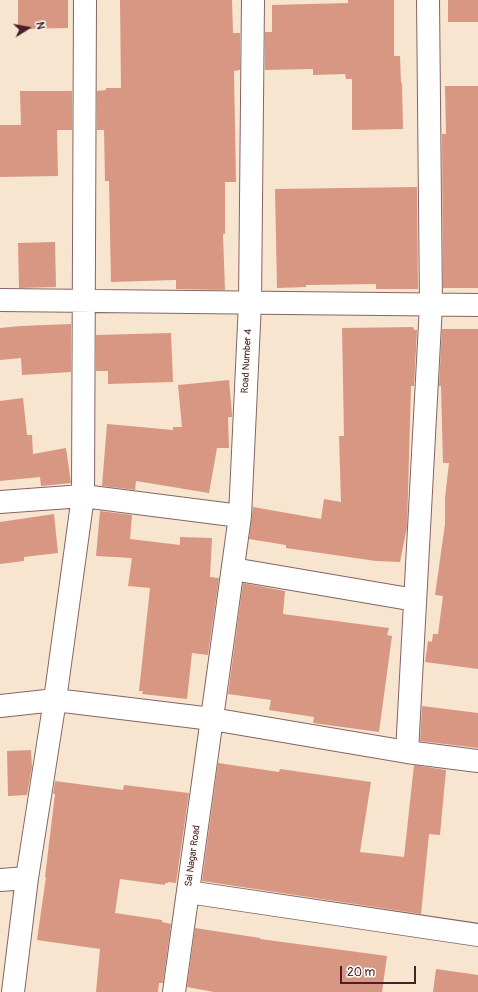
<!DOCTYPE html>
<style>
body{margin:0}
#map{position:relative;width:478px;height:992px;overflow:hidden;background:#f7e5cf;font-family:Pangolin,sans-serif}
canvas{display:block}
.north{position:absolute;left:8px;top:8px;width:40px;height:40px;-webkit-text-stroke:3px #fdfcf7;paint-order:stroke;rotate:79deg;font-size:11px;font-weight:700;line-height:16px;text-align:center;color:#4a1f2b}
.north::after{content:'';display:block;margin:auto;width:14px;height:18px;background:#4a1f2b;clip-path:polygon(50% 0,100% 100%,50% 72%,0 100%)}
.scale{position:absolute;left:340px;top:966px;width:76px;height:18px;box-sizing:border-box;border:2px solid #4a1f2b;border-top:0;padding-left:5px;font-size:12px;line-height:14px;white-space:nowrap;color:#4a1f2b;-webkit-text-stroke:3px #fdfcf7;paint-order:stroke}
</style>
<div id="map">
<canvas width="478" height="992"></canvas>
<div class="north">N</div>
<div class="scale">20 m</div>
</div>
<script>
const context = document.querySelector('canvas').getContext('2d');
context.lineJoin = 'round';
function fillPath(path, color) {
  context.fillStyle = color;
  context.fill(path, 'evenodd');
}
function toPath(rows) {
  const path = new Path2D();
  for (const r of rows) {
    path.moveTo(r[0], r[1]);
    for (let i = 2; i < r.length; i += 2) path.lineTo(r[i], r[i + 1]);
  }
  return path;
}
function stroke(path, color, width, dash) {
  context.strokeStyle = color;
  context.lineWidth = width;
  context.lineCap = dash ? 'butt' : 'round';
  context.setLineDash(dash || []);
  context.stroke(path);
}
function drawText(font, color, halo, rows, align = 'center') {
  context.font = font + ' Pangolin,sans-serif';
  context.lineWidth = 3;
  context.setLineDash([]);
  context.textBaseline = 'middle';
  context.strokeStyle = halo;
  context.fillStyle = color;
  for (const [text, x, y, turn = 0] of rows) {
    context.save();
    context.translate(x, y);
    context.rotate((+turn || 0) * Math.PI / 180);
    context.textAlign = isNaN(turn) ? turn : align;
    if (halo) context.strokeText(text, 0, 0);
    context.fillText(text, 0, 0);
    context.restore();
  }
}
const building = toPath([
 [18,0,68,0,68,28,18,29],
 [120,0,232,0,233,32,233,33,240,33,240,70,234,71,236,182,225,182,225,234,223,234,225,290,176,289,176,280,111,282,109,181,105,181,104,130,97,130,97,91,106,90,106,88,121,88],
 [348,0,394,0,394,56,400,56,401,83,402,83,403,129,352,130,352,79,346,79,345,74,313,75,313,69,265,70,265,32,272,32,272,5,348,3],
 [448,0,478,0,478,22,448,22],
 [445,86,478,86,478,288,443,288,442,134,446,134],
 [20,91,72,91,72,130,57,130,58,176,0,177,0,125,21,125],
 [417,187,418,289,376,289,376,284,306,285,306,287,277,288,275,189],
 [55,242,56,287,19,288,18,243],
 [71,324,71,372,22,375,21,358,0,360,0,328,21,326],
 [413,327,414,330,417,330,414,386,411,386,407,527,400,562,376,561,286,548,286,545,249,539,253,507,321,519,324,499,341,502,339,436,344,436,342,328],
 [442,329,478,329,478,669,425,662,428,641,432,642,433,634,438,634,443,596,435,595,445,524,445,498,449,463,443,463,441,386,439,386],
 [171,333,173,382,108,384,108,371,96,371,96,335],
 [229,380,232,414,232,417,228,417,229,448,217,448,209,493,136,481,135,490,102,486,107,424,173,430,173,427,182,427,178,385],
 [23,398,27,435,32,435,33,454,66,448,71,483,41,486,40,477,0,481,0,401],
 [100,511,132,515,130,539,180,545,180,537,212,538,210,577,219,578,208,655,192,653,187,699,142,694,143,691,139,691,150,588,128,586,132,558,96,556],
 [54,514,58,553,24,557,24,561,0,564,0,522],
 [243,583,285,591,283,614,389,628,387,635,392,636,379,732,313,723,314,717,269,710,271,700,228,694],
 [422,706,478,713,478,748,420,741],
 [31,750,32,767,27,795,8,796,7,751],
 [218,763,279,772,280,769,371,782,360,852,404,857,414,765,446,770,440,835,429,834,421,914,202,881],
 [55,781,123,790,124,785,189,793,176,883,168,882,168,883,165,883,165,885,120,879,115,913,162,920,162,922,171,924,163,983,159,983,158,992,96,992,100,949,37,940,46,877,45,877,55,794,53,794],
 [195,928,260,938,260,939,387,956,382,992,214,992,187,987],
 [436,969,478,975,478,992,433,992]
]);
const street = toPath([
 [0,300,478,305],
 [0,502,83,496,240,516],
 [233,569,415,600],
 [0,706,55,700,212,719,407,752,478,761],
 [407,752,431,305,428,0],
 [0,880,27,878],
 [188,892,478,935],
 [13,992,27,878,55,700,83,496,85,0],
 [174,992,240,516,250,303,253,0]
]);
const streetNames = [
 ["Road Number 4",247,361,-87],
 ["Sai Nagar Road",193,856,-82]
];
fillPath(building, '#d89782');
stroke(street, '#876464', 24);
stroke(street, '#fff', 22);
drawText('10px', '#4a1f2b', '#fdfcf7', streetNames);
</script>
